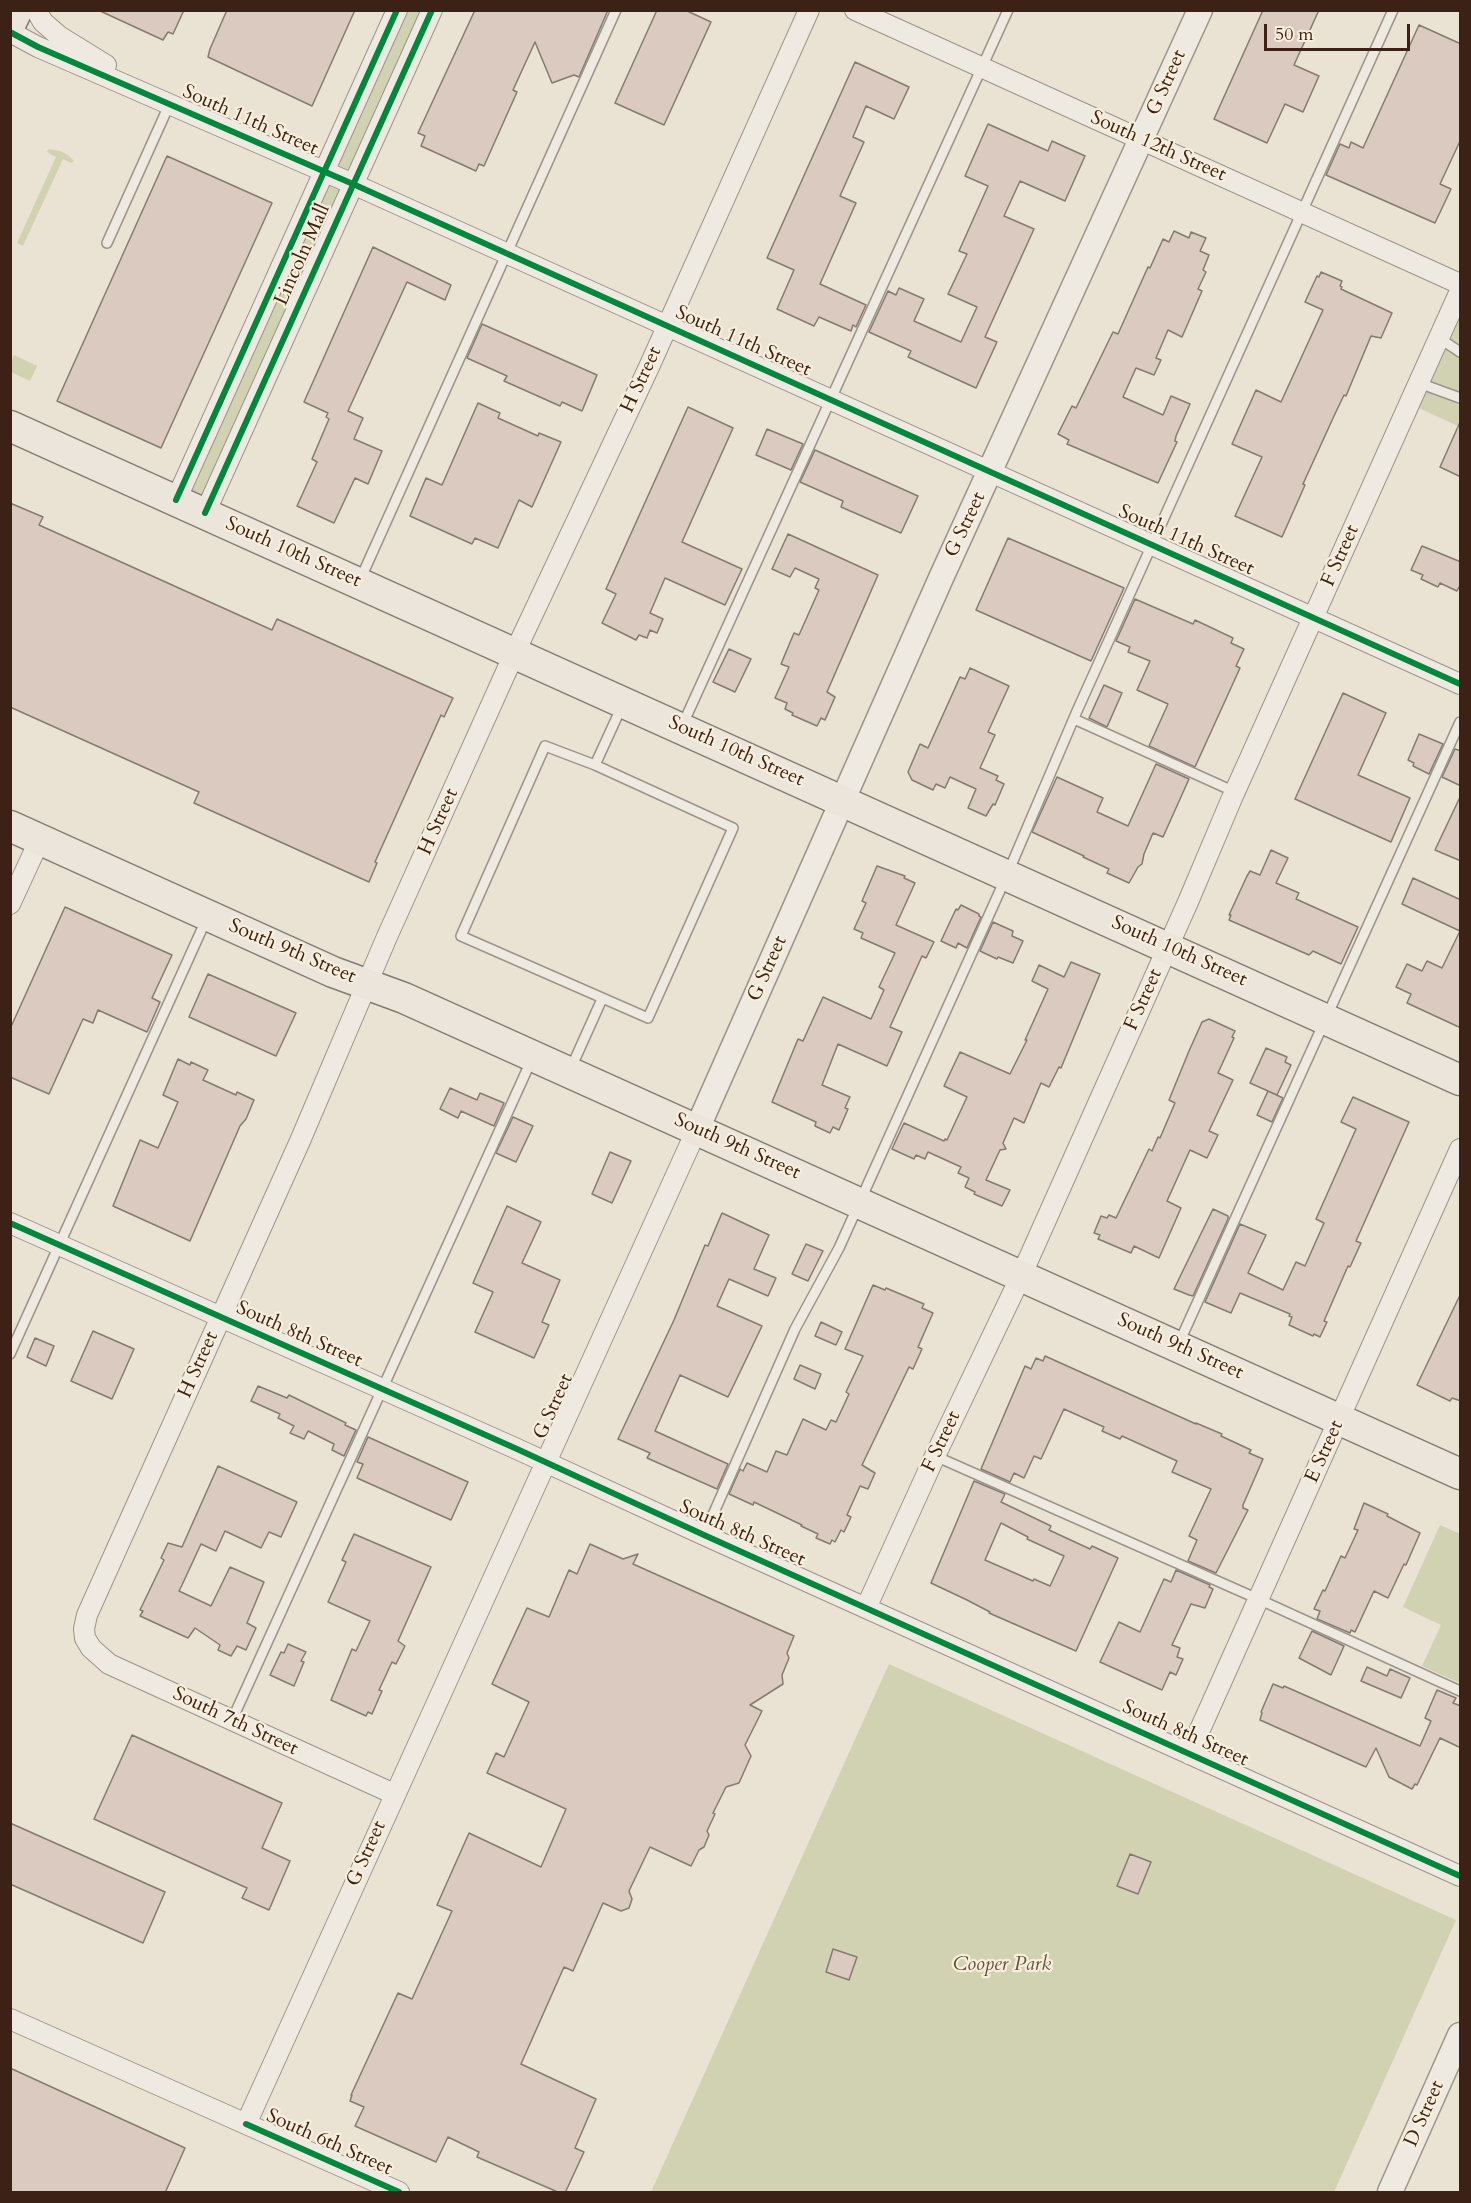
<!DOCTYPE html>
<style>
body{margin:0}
#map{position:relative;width:1471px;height:2203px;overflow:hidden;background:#eae2d2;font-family:Cardo,serif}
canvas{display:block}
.frame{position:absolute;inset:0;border:12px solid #3c2116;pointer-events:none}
.scale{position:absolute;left:1264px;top:24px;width:146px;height:27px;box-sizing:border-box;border:3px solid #3c2116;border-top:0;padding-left:8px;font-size:18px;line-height:21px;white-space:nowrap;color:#3c2116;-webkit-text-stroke:4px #f8eedb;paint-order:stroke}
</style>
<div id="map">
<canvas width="1471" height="2203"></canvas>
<div class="frame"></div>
<div class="scale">50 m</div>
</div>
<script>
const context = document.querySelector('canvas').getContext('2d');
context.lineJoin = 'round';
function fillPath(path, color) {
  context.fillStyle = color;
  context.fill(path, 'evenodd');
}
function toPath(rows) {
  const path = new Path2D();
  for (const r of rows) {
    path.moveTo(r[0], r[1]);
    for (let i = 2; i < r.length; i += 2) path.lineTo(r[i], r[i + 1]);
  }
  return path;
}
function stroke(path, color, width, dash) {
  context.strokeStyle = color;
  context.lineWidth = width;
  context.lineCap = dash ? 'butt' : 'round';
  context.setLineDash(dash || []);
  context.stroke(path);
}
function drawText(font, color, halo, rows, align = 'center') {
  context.font = font + ' Cardo,serif';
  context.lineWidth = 4.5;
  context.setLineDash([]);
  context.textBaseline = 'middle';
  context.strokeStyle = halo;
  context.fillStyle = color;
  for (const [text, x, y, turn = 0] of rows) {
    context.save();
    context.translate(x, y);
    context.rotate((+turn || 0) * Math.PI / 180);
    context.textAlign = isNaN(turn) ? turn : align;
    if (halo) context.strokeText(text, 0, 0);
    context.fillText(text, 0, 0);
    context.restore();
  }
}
const green = toPath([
 [397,11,432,11,205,513,176,500],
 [49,149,60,151,68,155,74,161,71,163,63,159,23,246,17,243,56,157,47,152],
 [1460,291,1460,427,1410,404],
 [14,355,37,366,30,381,11,372,11,363],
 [1440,1525,1460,1534,1460,1683,1422,1666,1441,1625,1403,1607],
 [889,1664,1456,1920,1334,2192,651,2192]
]);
const building = toPath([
 [98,10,184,10,173,34,168,32,163,40,98,10],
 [227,10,355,10,312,106,208,57,210,49,227,10],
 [475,10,608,10,579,77,574,75,552,83,535,42,513,90,517,92,484,166,479,164,476,171,421,146,425,136,418,133,475,10],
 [657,10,685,10,711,22,664,125,615,103,657,10],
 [1263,10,1319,10,1294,65,1319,76,1303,112,1285,104,1267,143,1214,119,1263,10],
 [1419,25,1461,44,1461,139,1440,184,1451,189,1435,223,1326,175,1340,144,1349,148,1351,142,1363,148,1419,25],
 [855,62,909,87,894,119,866,106,853,137,864,142,840,196,856,203,820,284,866,305,856,327,853,325,851,331,819,317,814,326,777,309,794,270,767,258,855,62],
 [988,124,1048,151,1052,141,1085,156,1065,201,1020,181,1004,216,1034,229,985,337,997,342,976,388,908,357,911,351,869,332,888,291,896,295,899,288,924,299,914,321,961,342,977,307,948,294,967,254,959,251,988,186,965,176,988,124],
 [167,156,272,203,161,448,57,401,167,156],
 [1174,231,1189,238,1191,232,1206,238,1200,251,1209,255,1203,270,1206,272,1198,289,1202,291,1182,337,1168,330,1156,358,1161,360,1154,375,1136,368,1123,397,1163,415,1171,396,1190,404,1176,436,1175,441,1177,442,1158,483,1067,444,1069,440,1058,434,1072,406,1076,408,1113,332,1118,334,1148,267,1150,268,1163,239,1169,242,1174,231],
 [373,247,451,285,445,300,407,282,348,411,363,418,354,439,382,451,368,484,355,478,334,523,297,506,317,462,312,459,329,419,326,417,328,413,304,402,373,247],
 [1321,272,1342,281,1340,286,1342,287,1341,289,1392,313,1381,338,1371,336,1346,396,1344,395,1334,416,1303,484,1305,485,1282,537,1235,516,1262,457,1232,444,1256,390,1281,402,1323,310,1305,302,1317,276,1319,277,1321,272],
 [482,324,597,375,582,411,562,402,560,406,522,389,504,381,507,376,467,358,482,324],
 [478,403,500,413,498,418,538,436,539,433,561,442,532,507,519,500,498,548,475,538,472,544,410,516,426,478,442,485,478,403],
 [688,407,733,428,682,542,742,569,725,605,665,578,650,613,663,619,657,633,650,630,647,638,639,635,636,640,602,623,616,594,606,589,688,407],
 [1461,420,1461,477,1440,467,1461,420],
 [767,429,803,444,791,470,756,455,767,429],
 [815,450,918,496,901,533,841,507,843,501,800,482,815,450],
 [10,503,43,517,39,525,272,630,277,619,453,698,444,717,441,715,375,862,377,863,369,882,194,803,199,792,10,707,10,503],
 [788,534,878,575,827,692,835,697,825,720,821,718,817,726,792,715,793,713,785,709,787,703,775,698,789,667,781,664,794,633,799,635,819,590,815,588,819,579,795,568,790,577,772,569,788,534],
 [1008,538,1124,588,1091,661,976,610,1008,538],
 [1422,546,1461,562,1461,583,1457,591,1440,583,1438,587,1421,579,1423,575,1411,570,1422,546],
 [1135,599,1193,624,1195,620,1233,638,1231,643,1244,649,1236,666,1240,668,1195,767,1149,746,1168,704,1137,690,1150,661,1128,652,1130,647,1116,641,1135,599],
 [729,649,751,659,735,692,713,682,729,649],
 [970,668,1009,686,988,732,995,735,980,768,998,776,996,780,1004,784,995,805,993,804,986,816,968,808,976,789,950,777,945,788,936,784,933,790,912,780,908,772,920,744,928,748,960,677,965,679,970,668],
 [1104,685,1122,693,1107,727,1089,718,1104,685],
 [1343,693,1386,713,1358,775,1410,798,1391,842,1295,799,1343,693],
 [1419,734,1443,744,1429,774,1413,766,1414,763,1408,760,1419,734],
 [1455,749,1461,751,1461,786,1442,777,1455,749],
 [1156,764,1189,779,1163,837,1153,833,1144,854,1142,864,1138,867,1129,883,1107,873,1109,869,1083,857,1084,856,1032,832,1057,777,1103,798,1097,812,1128,826,1156,764],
 [1461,795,1461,861,1435,850,1461,795],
 [1271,850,1288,858,1276,883,1299,893,1296,899,1358,927,1341,964,1313,951,1309,955,1229,920,1231,915,1229,915,1247,876,1250,871,1260,875,1271,850],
 [877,866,905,876,904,878,915,883,896,925,934,942,926,958,922,956,890,1027,902,1032,887,1066,838,1044,822,1085,850,1097,845,1108,848,1109,839,1130,833,1127,830,1133,815,1126,816,1122,772,1102,798,1039,803,1041,823,997,871,1019,884,990,879,987,895,953,861,938,863,933,854,929,866,903,862,901,877,866],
 [1413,878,1461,900,1461,1028,1407,1003,1411,994,1396,987,1407,964,1422,971,1427,961,1442,968,1460,931,1402,904,1413,878],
 [961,905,979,914,979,916,981,917,967,948,958,943,956,948,941,941,956,909,958,910,961,905],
 [65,907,172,955,152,998,160,1002,147,1032,98,1010,93,1023,83,1019,49,1094,10,1077,10,1029,65,907],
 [993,922,1013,931,1012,936,1023,941,1013,963,998,957,997,959,980,951,993,922],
 [1071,962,1100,974,1061,1068,1059,1067,1049,1087,1041,1083,1024,1123,1014,1118,1003,1143,1006,1149,1000,1150,986,1180,1010,1190,1002,1206,974,1194,975,1192,965,1187,969,1178,958,1173,961,1167,928,1152,925,1159,916,1155,914,1159,892,1149,904,1123,944,1141,945,1139,947,1140,967,1097,944,1086,960,1052,1010,1074,1027,1040,1025,1040,1048,989,1032,981,1039,965,1064,977,1071,962],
 [208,974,296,1013,276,1056,189,1017,208,974],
 [1209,1019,1235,1031,1232,1037,1234,1038,1218,1073,1233,1080,1209,1131,1218,1135,1207,1158,1190,1150,1167,1201,1181,1208,1159,1258,1134,1246,1131,1253,1098,1239,1100,1235,1094,1233,1101,1216,1107,1218,1109,1215,1116,1218,1149,1149,1152,1151,1158,1137,1160,1138,1175,1103,1169,1100,1189,1051,1202,1022,1209,1019],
 [1266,1048,1287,1057,1285,1062,1291,1065,1277,1095,1250,1083,1266,1048],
 [178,1059,190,1065,191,1062,208,1070,203,1080,236,1095,237,1092,254,1100,246,1119,240,1126,190,1241,113,1206,140,1140,158,1148,178,1102,163,1095,178,1059],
 [450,1088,477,1100,480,1093,504,1103,494,1126,461,1111,458,1118,440,1109,450,1088],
 [1268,1091,1283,1098,1272,1122,1257,1115,1268,1091],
 [1353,1097,1409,1122,1356,1241,1361,1243,1350,1267,1348,1266,1324,1321,1327,1322,1320,1337,1314,1334,1313,1336,1289,1325,1292,1317,1289,1316,1290,1314,1240,1293,1231,1313,1205,1302,1240,1224,1266,1235,1248,1273,1283,1290,1296,1262,1305,1266,1324,1223,1316,1219,1356,1129,1341,1122,1353,1097],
 [513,1117,533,1126,516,1162,496,1153,513,1117],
 [610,1152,631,1161,612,1203,592,1194,610,1152],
 [507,1206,541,1222,522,1263,560,1280,542,1322,549,1325,534,1358,475,1332,493,1292,473,1283,507,1206],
 [1213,1209,1228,1216,1228,1219,1193,1296,1189,1295,1174,1289,1213,1209],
 [722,1213,769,1235,754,1269,776,1278,768,1296,729,1279,717,1306,762,1326,728,1397,680,1375,655,1431,728,1464,717,1489,647,1458,650,1453,618,1439,674,1320,705,1245,708,1246,722,1213],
 [806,1244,823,1251,808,1281,792,1274,806,1244],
 [873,1285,885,1290,886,1288,924,1304,922,1308,933,1313,918,1347,922,1349,913,1369,909,1367,862,1465,875,1473,868,1489,860,1486,847,1515,851,1517,844,1532,841,1530,835,1542,832,1540,830,1544,816,1538,818,1534,801,1526,802,1525,754,1502,753,1505,729,1494,740,1469,743,1471,747,1463,767,1472,776,1451,787,1455,803,1419,826,1430,831,1420,836,1422,849,1394,846,1392,863,1356,845,1349,873,1285],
 [1461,1293,1461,1401,1452,1398,1450,1401,1417,1385,1461,1293],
 [821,1322,842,1332,836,1345,815,1336,821,1322],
 [93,1331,134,1349,112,1399,71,1381,93,1331],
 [35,1338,54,1346,46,1366,27,1357,35,1338],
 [1045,1356,1196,1424,1196,1423,1222,1434,1221,1436,1251,1450,1249,1453,1263,1459,1243,1505,1243,1508,1248,1510,1216,1573,1188,1561,1197,1540,1189,1536,1211,1489,1172,1472,1177,1461,1122,1436,1120,1439,1102,1431,1104,1427,1064,1409,1041,1459,1034,1456,1024,1478,1014,1473,1010,1482,981,1469,1025,1366,1031,1369,1036,1358,1043,1361,1045,1356],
 [800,1365,821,1374,815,1389,794,1379,800,1365],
 [258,1386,287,1398,289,1395,346,1423,345,1425,356,1430,344,1456,332,1450,334,1444,308,1431,304,1439,290,1433,294,1426,278,1418,280,1414,251,1401,258,1386],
 [368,1437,468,1482,451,1520,357,1478,363,1464,357,1462,368,1437],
 [218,1466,297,1502,281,1537,269,1532,261,1548,225,1531,216,1551,201,1544,182,1585,179,1591,211,1606,230,1567,264,1582,247,1623,256,1628,246,1650,237,1646,231,1656,218,1650,220,1645,195,1628,188,1638,140,1616,143,1611,140,1610,164,1560,161,1558,168,1543,182,1547,218,1466],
 [974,1481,1005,1494,1001,1502,1051,1526,1049,1530,1090,1549,1092,1546,1118,1558,1076,1651,989,1613,990,1612,967,1600,931,1583,974,1481],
 [1001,1523,1028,1537,1027,1539,1064,1556,1050,1586,1034,1579,1033,1581,985,1560,1001,1523],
 [1364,1503,1388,1514,1387,1516,1420,1533,1406,1565,1404,1564,1388,1598,1374,1591,1355,1632,1351,1630,1350,1633,1317,1619,1320,1611,1314,1609,1323,1590,1325,1591,1341,1556,1345,1558,1358,1530,1354,1529,1364,1503],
 [354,1534,431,1567,398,1641,405,1646,396,1664,392,1662,379,1690,382,1691,372,1714,368,1712,366,1716,331,1700,352,1649,356,1651,370,1621,328,1602,346,1562,342,1560,354,1534],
 [590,1544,623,1559,638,1554,633,1564,794,1636,787,1653,789,1658,782,1675,783,1684,750,1705,762,1711,745,1745,751,1756,739,1783,726,1787,713,1813,715,1814,707,1831,709,1835,704,1847,699,1850,691,1866,650,1847,629,1891,632,1899,629,1908,621,1911,603,1903,573,1971,564,1967,521,2064,596,2099,575,2148,584,2152,565,2193,560,2193,477,2157,479,2152,448,2137,436,2162,355,2126,364,2107,350,2101,352,2095,351,2095,398,1993,412,1999,452,1911,437,1905,469,1833,541,1867,566,1809,487,1773,496,1753,504,1757,529,1702,492,1684,527,1608,549,1617,569,1570,577,1574,590,1544],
 [1176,1570,1210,1585,1209,1587,1213,1589,1205,1608,1191,1604,1172,1645,1180,1648,1177,1657,1183,1659,1176,1675,1170,1672,1162,1690,1100,1662,1119,1622,1140,1632,1164,1579,1171,1582,1176,1570],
 [1312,1631,1344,1646,1331,1675,1299,1658,1312,1631],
 [288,1644,306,1652,301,1661,304,1662,294,1686,270,1675,281,1652,284,1653,288,1644],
 [1367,1667,1387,1676,1390,1669,1410,1678,1401,1698,1361,1681,1367,1667],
 [1273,1684,1283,1688,1284,1686,1420,1746,1431,1721,1425,1718,1437,1690,1456,1698,1453,1703,1461,1706,1461,1748,1440,1738,1417,1785,1415,1784,1412,1789,1389,1777,1376,1748,1366,1767,1260,1720,1262,1713,1261,1712,1273,1684],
 [132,1735,282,1803,262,1848,290,1861,269,1910,242,1898,247,1888,94,1819,132,1735],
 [10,1823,165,1892,143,1943,10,1884,10,1823],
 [1130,1854,1151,1862,1138,1894,1117,1886,1130,1854],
 [833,1949,857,1957,849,1980,826,1972,833,1949],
 [10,2068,185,2148,165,2193,10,2193,10,2068]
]);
const service = toPath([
 [107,243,170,103],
 [1439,338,1460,352],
 [1419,383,1460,398],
 [360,580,616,10],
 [1074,719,1235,792],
 [682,726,1008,10],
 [595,765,545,746,461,936,648,1018,733,828,595,765,622,706],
 [571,1068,602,999],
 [1179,1343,1460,722],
 [10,1354,206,920],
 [935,1456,1258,1599,1460,1691],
 [704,1535,795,1329,839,1248,1007,875,1077,711,1393,10],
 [232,1720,531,1061]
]);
const minor = toPath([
 [36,10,43,22,59,36,106,65],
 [855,10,1460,284],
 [10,32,38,47,353,184,1460,684],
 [176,500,397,10],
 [205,513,432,10],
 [10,904,40,839],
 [10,1223,517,1449,704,1535,1460,1876],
 [866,1608,935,1456,1021,1276,1188,902,1232,798,1460,291],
 [1189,1754,1460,1149],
 [394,1794,109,1664,91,1648,85,1638,84,1629,87,1615,300,1141,386,939,515,652,649,367,809,10],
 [10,2019,399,2192],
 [246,2124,697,1129]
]);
const tertiary = toPath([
 [697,1129,941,578,1200,10],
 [1390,2192,1460,2035]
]);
const primary = toPath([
 [10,25,17,10],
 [10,426,1460,1080],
 [10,826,333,972,404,998,1460,1474]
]);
const cycleway = toPath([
 [10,32,38,47,353,184,1460,684],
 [176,500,397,10],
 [205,513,432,10],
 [10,1223,517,1449,704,1535,1460,1876],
 [246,2124,399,2192]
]);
const streetNames = [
 ["G Street",1167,83,-66],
 ["South 11th Street",250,121,24],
 ["South 12th Street",1158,147,24],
 ["Lincoln Mall",303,255,-66],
 ["South 11th Street",743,342,24],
 ["H Street",642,380,-65],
 ["G Street",966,525,-65],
 ["South 11th Street",1186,541,24],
 ["South 10th Street",293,553,24],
 ["F Street",1341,556,-66],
 ["South 10th Street",736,752,24],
 ["H Street",439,822,-66],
 ["South 9th Street",292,952,23],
 ["South 10th Street",1179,952,24],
 ["G Street",768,969,-66],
 ["F Street",1144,1000,-66],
 ["South 9th Street",737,1147,24],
 ["South 8th Street",299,1335,24],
 ["South 9th Street",1180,1347,24],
 ["H Street",199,1365,-66],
 ["G Street",554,1407,-66],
 ["F Street",942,1442,-65],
 ["E Street",1325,1452,-66],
 ["South 8th Street",742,1534,24],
 ["South 7th Street",235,1722,25],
 ["South 8th Street",1185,1734,24],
 ["G Street",367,1854,-66],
 ["D Street",1425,2114,-66],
 ["South 6th Street",329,2143,24]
];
const parkNames = [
 ["Cooper Park",1002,1965]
];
fillPath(green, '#d0d2b2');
fillPath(building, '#dacac0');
stroke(building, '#847b71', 1.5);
stroke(service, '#9c948a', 12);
stroke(minor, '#9c948a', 22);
stroke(tertiary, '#9c948a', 27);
stroke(primary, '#847b71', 33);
stroke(service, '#eeeae1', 9);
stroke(minor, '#eeeae1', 20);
stroke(tertiary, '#eeeae1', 24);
stroke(primary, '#ebe5dc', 30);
stroke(cycleway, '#00873e', 6);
drawText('20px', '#3c2116', '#f8eedb', streetNames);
drawText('italic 20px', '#62523d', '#f8eedb', parkNames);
</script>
